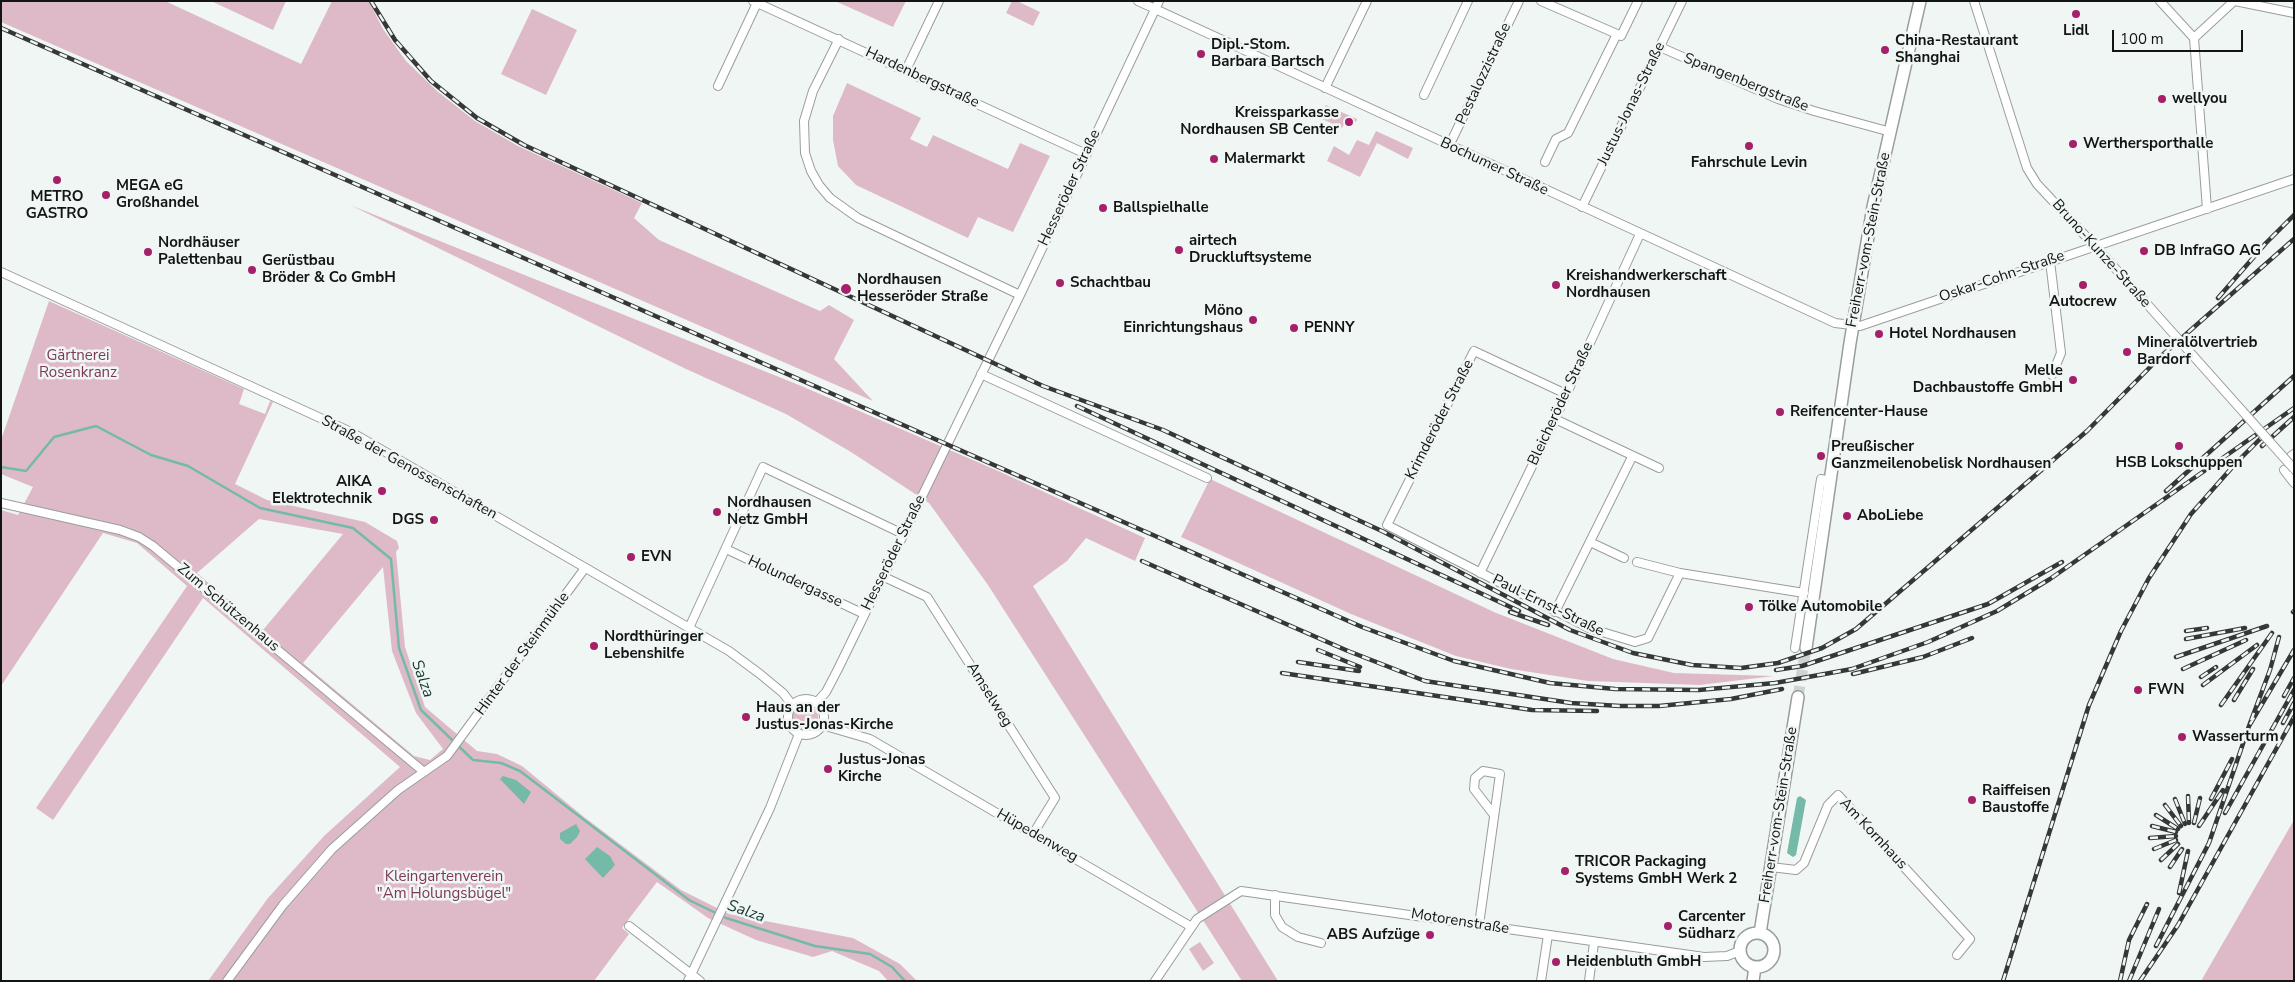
<!DOCTYPE html>
<meta charset="utf-8">
<style>
body{margin:0}
#map{position:relative;width:2295px;height:982px;overflow:hidden;background:#f0f6f4;font-family:"Nunito Sans",sans-serif}
canvas{display:block}
.frame{position:absolute;inset:0;border:2px solid #131515;pointer-events:none}
.scale{position:absolute;left:2112px;top:30px;width:131px;height:22px;box-sizing:border-box;border:2px solid #131515;border-top:0;padding-left:6px;font-size:15px;line-height:18px;white-space:nowrap;color:#131515;-webkit-text-stroke:4px #f0f6f4;paint-order:stroke}
</style>
<div id="map">
<canvas width="2295" height="982"></canvas>
<div class="frame"></div>
<div class="scale">100 m</div>
</div>
<script>
const context = document.querySelector('canvas').getContext('2d');
context.lineJoin = 'round';
function fillPath(path, color) {
  context.fillStyle = color;
  context.fill(path, 'evenodd');
}
function toPath(rows) {
  const path = new Path2D();
  for (const r of rows) {
    if (r.length === 3) {
      path.moveTo(r[0] + r[2], r[1]);
      path.arc(r[0], r[1], r[2], 0, 2 * Math.PI);
      continue;
    }
    path.moveTo(r[0], r[1]);
    for (let i = 2; i < r.length; i += 2) path.lineTo(r[i], r[i + 1]);
  }
  return path;
}
function stroke(path, color, width, dash) {
  context.strokeStyle = color;
  context.lineWidth = width;
  context.lineCap = dash ? 'butt' : 'round';
  context.setLineDash(dash || []);
  context.stroke(path);
}
function drawText(font, color, halo, rows, align = 'center') {
  context.font = font + ' "Nunito Sans",sans-serif';
  context.lineWidth = 5;
  context.setLineDash([]);
  context.textBaseline = 'middle';
  context.strokeStyle = halo;
  context.fillStyle = color;
  for (const [text, x, y, turn = 0] of rows) {
    context.save();
    context.translate(x, y);
    context.rotate((+turn || 0) * Math.PI / 180);
    context.textAlign = isNaN(turn) ? turn : align;
    if (halo) context.strokeText(text, 0, 0);
    context.fillText(text, 0, 0);
    context.restore();
  }
}
const green = toPath([
 [1,1,165,1,301,64,332,1,369,1,383,29,406,61,437,91,475,121,518,146,642,203,634,218,659,240,820,311,829,305,854,320,834,359,873,401,1,22],
 [211,1,286,1,273,30],
 [835,1,906,1,893,27],
 [1012,1,1017,1,1040,12,1033,26,1006,13],
 [532,9,577,30,546,95,501,74],
 [847,83,921,118,910,139,927,147,933,135,1008,169,1020,143,1050,156,1013,232,978,217,968,238,856,185,838,166,833,140,833,116],
 [1326,105,1357,119,1356,122,1347,118,1342,128,1320,118],
 [1376,131,1413,148,1408,159,1377,143,1360,177,1327,161,1334,146,1349,155,1357,140,1369,145],
 [350,205,799,385,996,470,1145,538,1135,561,1086,538,1067,561,1033,586,1278,981,1242,981,988,585,929,503,851,452,786,414,686,369],
 [49,301,244,389,239,404,265,414,270,401,273,402,235,484,267,500,365,522,397,541,399,548,396,552,405,647,425,707,477,751,497,754,522,766,584,817,681,890,729,914,853,938,900,964,917,981,888,981,879,971,832,951,813,957,756,940,708,918,657,882,622,928,629,934,594,981,208,981,268,898,324,836,400,767,203,598,53,820,36,808,187,586,137,543,103,533,1,686,1,510,18,515,33,487,1,474,1,440],
 [259,519,343,534,263,630,197,573],
 [383,567,392,651,416,713,443,749,430,760,414,756,303,663],
 [1210,479,1494,612,1613,659,1674,673,1774,676,1700,685,1588,681,1511,669,1456,656,1351,614,1181,537],
 [805,717,13],
 [2294,820,2294,981,2201,981],
 [1200,942,1214,963,1203,971,1189,949]
]);
const water = toPath([
 [503,776,516,780,531,792,524,804,500,779],
 [1800,796,1806,800,1796,855,1793,857,1787,853,1797,798],
 [576,824,580,831,577,837,570,844,566,844,560,839,560,833],
 [597,847,610,856,615,865,603,878,585,859]
]);
const stream = toPath([
 [1,467,26,471,54,437,96,426,151,455,188,466,260,508,353,528,391,559,399,648,421,710,473,760,501,763,520,771,689,900,726,918,815,946,870,954,892,967,905,981]
]);
const secondaryTunnel = toPath([
 [1798,697,1806,648]
]);
const minor = toPath([
 [753,1,1086,154],
 [1138,1,1835,323,1860,326,2294,179],
 [1541,1,1617,34],
 [1974,1,2027,168,2037,184,2106,258],
 [2160,1,2194,38],
 [2235,1,2294,13],
 [1617,34,1621,36,1638,1],
 [2194,38,2207,209],
 [2194,38,2234,1],
 [839,39,813,91,804,121,805,153,811,171,819,185,830,198,858,218,1020,295],
 [1660,47,1778,99,1814,111,1891,132],
 [906,70,939,1],
 [718,86,757,3],
 [1325,88,1367,1],
 [1424,95,1468,1],
 [1449,146,1519,1],
 [1545,162,1556,139,1568,133,1617,34],
 [1582,207,1682,1],
 [2050,261,2061,353,2052,375],
 [1,272,351,432,729,651,760,674,783,693,793,706],
 [981,374,1207,478],
 [1566,394,1474,351,1387,525,1589,628,1635,642,1648,638,1680,573],
 [1555,419,1659,468],
 [2290,457,2294,454],
 [2284,470,2294,483],
 [1,503,120,530,139,537,153,546,424,772],
 [1590,542,1624,558],
 [726,549,864,614],
 [1637,562,1680,573,1804,593],
 [1480,573,1555,419,1640,234],
 [882,576,927,597,1055,798,1033,834],
 [1555,612,1632,457],
 [689,628,763,467,903,534],
 [1795,648,1821,479,1830,481],
 [806,717,18],
 [816,703,826,692,838,669,1020,295,1159,1],
 [822,725,870,739,1190,926],
 [1771,867,1796,870,1804,863,1828,805,1838,795,1970,939,1957,955],
 [1275,895,1275,915,1282,927,1298,937,1321,943],
 [1479,925,1500,774,1483,771,1475,778,1474,789,1494,815],
 [629,926,700,981],
 [227,981,283,905,332,849,398,790,447,756,585,568],
 [688,981,770,808,799,734],
 [1155,981,1197,919,1241,891,1704,957,1727,956,1740,951],
 [1541,981,1548,935],
 [1589,981,1594,943]
]);
const secondary = toPath([
 [1806,648,1850,343,1873,207,1920,1],
 [1757,950,17],
 [1760,933,1798,697],
 [1753,981,1755,967]
]);
const rail = toPath([
 [371,1,395,40,431,81,477,118,524,145,1043,386,1163,430,1384,532,1570,630,1633,653,1692,665,1741,668,1778,663,1822,648,1856,629,2087,431,2159,358,2294,239],
 [1,28,1362,627,1454,661,1550,683,1615,689,1699,690,1775,683,1852,669,1928,642,1997,611,2050,579,2294,408],
 [2218,298,2266,243,2294,215],
 [1077,406,1519,611],
 [2262,446,2294,417],
 [2166,491,2294,376],
 [1142,561,1348,651,1425,681,1571,703,1620,706,1659,706,1731,699,1782,689],
 [1510,612,1548,625],
 [2293,612,2294,611],
 [2186,631,2207,628],
 [2279,637,2270,670,2249,726,2294,650],
 [2186,639,2245,628],
 [1318,650,1360,667],
 [2176,657,2267,626],
 [1298,662,1359,671],
 [2183,669,2246,640],
 [1776,670,1802,666,1988,604,2062,562],
 [1282,673,1532,710,1597,711],
 [1853,674,1923,657,1972,638],
 [2201,677,2216,667],
 [2203,685,2257,645],
 [2284,696,2294,678],
 [2234,700,2253,669],
 [2221,705,2272,633],
 [2283,723,2294,703],
 [2188,796,2189,823],
 [2175,799,2185,824],
 [2211,799,2232,759],
 [2165,805,2181,826],
 [2225,813,2294,690],
 [2156,815,2178,829],
 [2194,823,2200,798],
 [2152,826,2176,832],
 [2199,826,2223,790],
 [2150,838,2176,836],
 [2154,849,2176,840],
 [2161,860,2178,844],
 [2170,867,2182,849],
 [2179,893,2188,851],
 [2156,946,2209,843,2249,726],
 [2003,981,2089,705,2121,631,2149,578,2191,514,2236,463,2264,435],
 [2120,981,2129,940,2147,904],
 [2129,981,2159,909],
 [2140,981,2178,925,2294,717]
]);
const minorBridge = toPath([
 [2106,258,2294,469]
]);
const markers = [
 [2076,14,5,"#a51f69"],
 [1885,50,5,"#a51f69"],
 [1201,54,5,"#a51f69"],
 [2162,99,5,"#a51f69"],
 [1349,122,5,"#a51f69"],
 [2073,144,5,"#a51f69"],
 [1749,146,5,"#a51f69"],
 [1214,159,5,"#a51f69"],
 [57,180,5,"#a51f69"],
 [106,195,5,"#a51f69"],
 [1103,208,5,"#a51f69"],
 [1179,250,5,"#a51f69"],
 [2144,251,5,"#a51f69"],
 [148,252,5,"#a51f69"],
 [252,270,5,"#a51f69"],
 [1060,283,5,"#a51f69"],
 [1556,285,5,"#a51f69"],
 [2083,285,5,"#a51f69"],
 [846,289,6,"#a51f69"],
 [1253,320,5,"#a51f69"],
 [1294,328,5,"#a51f69"],
 [1879,334,5,"#a51f69"],
 [2127,352,5,"#a51f69"],
 [2073,380,5,"#a51f69"],
 [1780,412,5,"#a51f69"],
 [2179,446,5,"#a51f69"],
 [1821,456,5,"#a51f69"],
 [382,491,5,"#a51f69"],
 [717,512,5,"#a51f69"],
 [1847,516,5,"#a51f69"],
 [434,520,5,"#a51f69"],
 [631,557,5,"#a51f69"],
 [1749,607,5,"#a51f69"],
 [594,646,5,"#a51f69"],
 [2138,690,5,"#a51f69"],
 [746,717,5,"#a51f69"],
 [2182,737,5,"#a51f69"],
 [828,769,5,"#a51f69"],
 [1972,800,5,"#a51f69"],
 [1565,871,5,"#a51f69"],
 [1668,926,5,"#a51f69"],
 [1430,935,5,"#a51f69"],
 [1556,962,5,"#a51f69"]
];
const poiNames = [
 ["Lidl",2076,31,"center"],
 ["China-Restaurant",1895,41],
 ["Shanghai",1895,58],
 ["Dipl.-Stom.",1211,45],
 ["Barbara Bartsch",1211,62],
 ["wellyou",2172,99],
 ["Kreissparkasse",1339,113,"right"],
 ["Nordhausen SB Center",1339,130,"right"],
 ["Werthersporthalle",2083,144],
 ["Malermarkt",1224,159],
 ["Fahrschule Levin",1749,163,"center"],
 ["MEGA eG",116,186],
 ["Großhandel",116,203],
 ["METRO",57,197,"center"],
 ["GASTRO",57,214,"center"],
 ["Ballspielhalle",1113,208],
 ["airtech",1189,241],
 ["Druckluftsysteme",1189,258],
 ["Nordhäuser",158,243],
 ["Palettenbau",158,260],
 ["DB InfraGO AG",2154,251],
 ["Gerüstbau",262,261],
 ["Bröder & Co GmbH",262,278],
 ["Kreishandwerkerschaft",1566,276],
 ["Nordhausen",1566,293],
 ["Nordhausen",857,280],
 ["Hesseröder Straße",857,297],
 ["Schachtbau",1070,283],
 ["Autocrew",2083,302,"center"],
 ["Möno",1243,311,"right"],
 ["Einrichtungshaus",1243,328,"right"],
 ["PENNY",1304,328],
 ["Hotel Nordhausen",1889,334],
 ["Mineralölvertrieb",2137,343],
 ["Bardorf",2137,360],
 ["Melle",2063,371,"right"],
 ["Dachbaustoffe GmbH",2063,388,"right"],
 ["Reifencenter-Hause",1790,412],
 ["Preußischer",1831,447],
 ["Ganzmeilenobelisk Nordhausen",1831,464],
 ["HSB Lokschuppen",2179,463,"center"],
 ["AIKA",372,482,"right"],
 ["Elektrotechnik",372,499,"right"],
 ["Nordhausen",727,503],
 ["Netz GmbH",727,520],
 ["AboLiebe",1857,516],
 ["DGS",424,520,"right"],
 ["EVN",641,557],
 ["Tölke Automobile",1759,607],
 ["Nordthüringer",604,637],
 ["Lebenshilfe",604,654],
 ["FWN",2148,690],
 ["Haus an der",756,708],
 ["Justus-Jonas-Kirche",756,725],
 ["Wasserturm",2192,737],
 ["Justus-Jonas",838,760],
 ["Kirche",838,777],
 ["Raiffeisen",1982,791],
 ["Baustoffe",1982,808],
 ["TRICOR Packaging",1575,862],
 ["Systems GmbH Werk 2",1575,879],
 ["Carcenter",1678,917],
 ["Südharz",1678,934],
 ["ABS Aufzüge",1420,935,"right"],
 ["Heidenbluth GmbH",1566,962]
];
const streetNames = [
 ["Pestalozzistraße",1484,74,-65],
 ["Hardenbergstraße",922,78,25],
 ["Spangenbergstraße",1746,83,22],
 ["Justus-Jonas-Straße",1632,104,-64],
 ["Bochumer Straße",1494,167,25],
 ["Hesseröder Straße",1070,188,-65],
 ["Freiherr-vom-Stein-Straße",1869,240,-79],
 ["Bruno-Kunze-Straße",2101,254,48],
 ["Oskar-Cohn-Straße",2002,277,-19],
 ["Bleicheröder Straße",1561,404,-65],
 ["Krimderöder Straße",1440,420,-63],
 ["Straße der Genossenschaften",409,468,29],
 ["Hesseröder Straße",894,553,-64],
 ["Holundergasse",795,582,25],
 ["Paul-Ernst-Straße",1548,606,26],
 ["Zum Schützenhaus",228,608,40],
 ["Hinter der Steinmühle",523,654,-54],
 ["Amselweg",989,695,58],
 ["Freiherr-vom-Stein-Straße",1779,815,-81],
 ["Am Kornhaus",1873,834,47],
 ["Hüpedenweg",1037,836,30],
 ["Motorenstraße",1460,922,9]
];
const parkNames = [
 ["Gärtnerei",78,356],
 ["Rosenkranz",78,373],
 ["Kleingartenverein",444,877],
 ["\"Am Holungsbügel\"",444,894]
];
const waterNames = [
 ["Salza",422,679,70],
 ["Salza",746,912,19]
];
fillPath(green, '#debac8');
fillPath(water, '#75b9a8');
stroke(stream, '#75b9a8', 2.5);
stroke(secondaryTunnel, '#cfd4d3', 11, [11, 5.5]);
stroke(minor, '#989e9c', 10);
stroke(secondary, '#989e9c', 14);
stroke(minor, '#fff', 8);
stroke(secondary, '#fff', 11);
stroke(rail, '#363838', 4.5);
stroke(rail, '#f0f6f4', 2.5, [8]);
stroke(minorBridge, '#989e9c', 10, []);
stroke(minorBridge, '#fff', 8);
for (const [x, y, r, color] of markers) {
  const dot = new Path2D();
  dot.arc(x, y, r, 0, 2 * Math.PI);
  context.fillStyle = color;
  context.fill(dot);
  stroke(dot, '#f0f6f4', 2);
}
drawText('bold 15px', '#131515', '#f0f6f4', poiNames, 'left');
drawText('15px', '#131515', '#f0f6f4', streetNames);
drawText('15px', '#7d3858', '#f0f6f4', parkNames);
drawText('italic 16px', '#163830', '#f0f6f4', waterNames);
</script>
